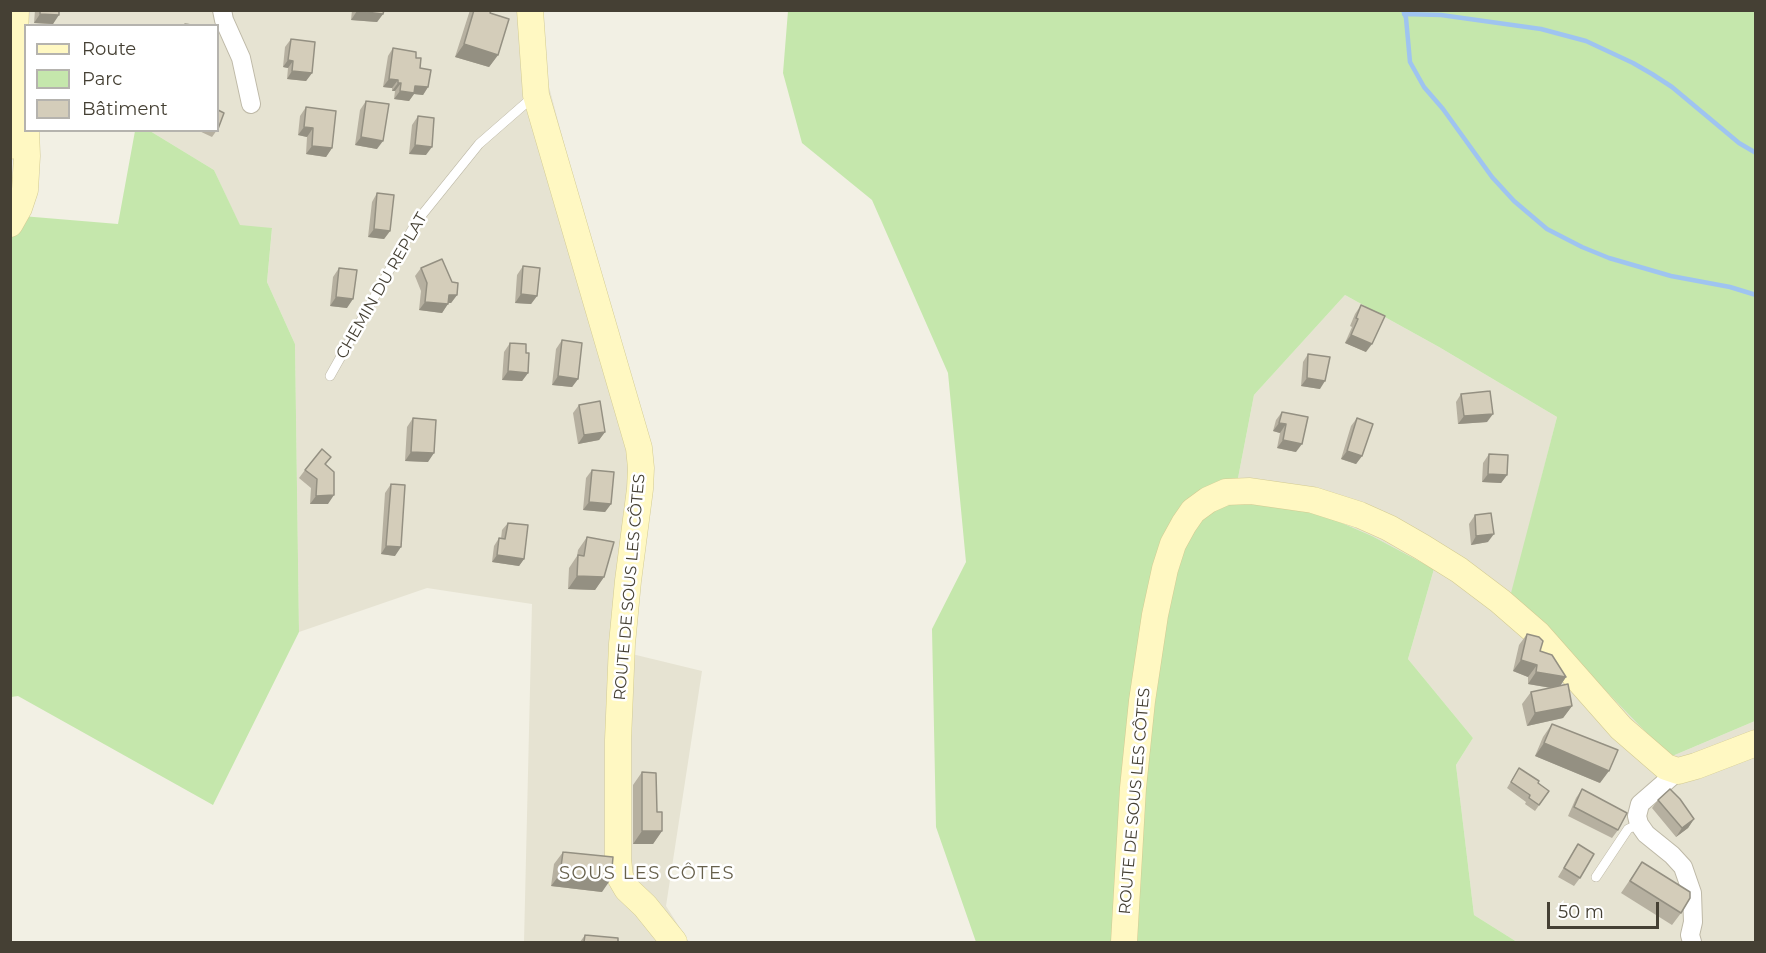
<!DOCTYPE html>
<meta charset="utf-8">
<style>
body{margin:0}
#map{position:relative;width:1766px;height:953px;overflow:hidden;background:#f2f0e4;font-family:Montserrat,sans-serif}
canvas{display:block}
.frame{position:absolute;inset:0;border:12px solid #454034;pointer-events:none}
.legend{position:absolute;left:24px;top:24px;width:195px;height:108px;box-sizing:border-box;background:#fff;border:2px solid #b5b3ae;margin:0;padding:8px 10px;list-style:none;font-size:18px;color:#454034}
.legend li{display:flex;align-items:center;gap:12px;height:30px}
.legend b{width:30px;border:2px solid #b5b3ae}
.scale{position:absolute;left:1547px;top:902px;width:112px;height:27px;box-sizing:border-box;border:3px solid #454034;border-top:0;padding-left:8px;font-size:18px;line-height:21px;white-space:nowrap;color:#454034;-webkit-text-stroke:4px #fff;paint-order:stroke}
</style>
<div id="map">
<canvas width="1766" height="953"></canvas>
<div class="frame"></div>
<ul class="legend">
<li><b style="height:8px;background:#fff8c2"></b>Route</li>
<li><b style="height:16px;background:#c5e7ac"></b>Parc</li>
<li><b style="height:16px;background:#d4cdba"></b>Bâtiment</li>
</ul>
<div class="scale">50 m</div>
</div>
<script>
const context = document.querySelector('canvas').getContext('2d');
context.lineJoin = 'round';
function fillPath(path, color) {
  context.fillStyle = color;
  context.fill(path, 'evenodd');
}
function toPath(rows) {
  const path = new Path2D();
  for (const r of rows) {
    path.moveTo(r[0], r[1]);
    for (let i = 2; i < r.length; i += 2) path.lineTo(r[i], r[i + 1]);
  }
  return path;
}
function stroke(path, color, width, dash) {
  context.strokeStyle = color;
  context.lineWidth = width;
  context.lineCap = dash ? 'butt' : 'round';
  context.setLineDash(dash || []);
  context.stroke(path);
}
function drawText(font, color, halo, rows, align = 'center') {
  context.font = font + ' Montserrat,sans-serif';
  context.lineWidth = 5;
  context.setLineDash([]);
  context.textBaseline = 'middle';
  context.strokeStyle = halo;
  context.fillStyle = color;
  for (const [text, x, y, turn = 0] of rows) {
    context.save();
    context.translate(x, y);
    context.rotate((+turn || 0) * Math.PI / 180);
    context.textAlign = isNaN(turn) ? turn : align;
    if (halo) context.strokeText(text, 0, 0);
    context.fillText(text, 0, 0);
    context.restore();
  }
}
const residential = toPath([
 [16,11,540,11,543,64,646,453,632,654,702,671,666,906,689,942,524,942,532,604,427,588,299,632,295,344,267,282,272,229,240,226,214,170,150,131,218,130,218,26,32,25],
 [1345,295,1439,347,1557,417,1512,593,1670,757,1755,721,1755,942,1517,942,1474,915,1456,765,1473,738,1408,659,1434,569,1372,536,1238,478,1254,395]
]);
const green = toPath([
 [788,11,1755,11,1755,721,1670,757,1511,593,1557,417,1439,347,1345,295,1254,395,1238,478,1372,536,1434,569,1408,659,1473,738,1456,765,1474,915,1517,942,976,942,936,827,932,629,966,562,948,373,872,200,802,143,783,73],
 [135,131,150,131,214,170,240,225,272,228,267,282,295,344,299,632,213,805,18,696,11,697,10,215,118,224]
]);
const stream = toPath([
 [1403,10,1406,18,1410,62,1424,87,1443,109,1492,177,1514,201,1547,229,1582,247,1609,258,1671,276,1730,287,1756,295],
 [1404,14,1441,15,1541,29,1586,41,1633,63,1652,74,1672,87,1739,143,1756,153]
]);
const lane = toPath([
 [330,376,417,221,479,144,534,96],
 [1596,877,1628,829,1639,824]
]);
const street = toPath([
 [222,10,224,20,241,58,251,104],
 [1678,771,1640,804,1637,816,1639,824,1646,834,1672,855,1683,867,1692,893,1693,922,1690,935,1692,942]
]);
const secondary = toPath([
 [530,10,536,95,639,448,641,468,640,489,628,581,622,644,618,740,618,859,620,877,627,889,645,906,674,942],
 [10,146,16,10],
 [10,224,19,208,25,190,27,156,26,130],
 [1124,942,1133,788,1142,701,1155,615,1165,569,1173,544,1184,524,1193,511,1208,500,1226,492,1250,491,1313,500,1360,515,1389,528,1422,547,1459,570,1500,601,1538,634,1621,728,1666,767,1678,771,1696,766,1756,743]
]);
const wall = toPath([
 [35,10,59,10,53,24,34,23],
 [352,10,384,10,383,14,377,22,351,20],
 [470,10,491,10,490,13,498,55,489,67,455,57],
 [291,39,312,73,306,81,287,79,288,68,283,67,285,47],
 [393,48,416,58,428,87,423,95,414,94,409,101,394,99,395,91,392,91,392,88,383,87,388,56],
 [366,101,377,149,355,145,360,110],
 [306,107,332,148,326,157,306,154,307,137,298,135,300,116],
 [418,116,426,155,409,154,412,125],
 [197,130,217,130,212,137],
 [377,193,390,231,384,239,368,237,372,202],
 [523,266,537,296,531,304,515,303,517,275],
 [339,268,347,308,330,306,333,277],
 [421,268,457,295,451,303,448,303,442,313,419,310,421,291,415,276],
 [1361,305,1366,352,1345,343,1352,327,1350,326,1355,314],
 [562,340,578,379,572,387,552,385,556,349],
 [510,343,526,353,528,373,522,381,502,380,504,352],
 [1308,354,1320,389,1301,386,1303,362],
 [1461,394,1487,422,1458,424,1456,402],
 [579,405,605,432,599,440,578,444,573,413],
 [1282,412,1296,452,1277,448,1280,433,1273,431,1276,420],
 [413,418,428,462,405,461,407,427],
 [1357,418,1362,456,1356,464,1341,459,1351,426],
 [1489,454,1507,475,1501,483,1482,482,1483,463],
 [331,457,326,464,328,504,310,504,311,488,299,478,305,470],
 [592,470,611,504,605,512,583,510,586,478],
 [391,484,395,556,381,554,385,493],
 [1475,515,1488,542,1471,545,1469,524],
 [508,523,524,559,519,566,492,562,494,546,499,538,501,539,502,530],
 [587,537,604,577,595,590,568,589,569,568,577,556,578,550],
 [1527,634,1540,651,1566,677,1560,686,1572,706,1563,718,1527,726,1522,704,1531,692,1551,688,1528,684,1528,677,1513,671,1519,645],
 [1552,724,1600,783,1535,756,1543,737],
 [1519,768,1538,783,1549,791,1535,811,1525,804,1526,802,1507,788],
 [642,772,657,812,662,831,653,844,633,844,633,785],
 [1582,789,1618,830,1612,838,1568,816,1576,798],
 [1658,800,1694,819,1688,828,1676,837,1652,808],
 [1578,844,1580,878,1574,886,1558,877],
 [563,852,602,892,551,886,554,864],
 [1642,862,1681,913,1672,925,1621,893],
 [585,935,618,942,580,942]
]);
const shadedWall = toPath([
 [357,11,383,14,377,22,351,20],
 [40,14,59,15,53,24,34,23],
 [464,44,498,55,489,67,455,57],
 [288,60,293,61,288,68,283,67],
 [292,71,312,73,306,81,287,79],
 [389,79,398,80,392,88,383,87],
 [398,83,401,83,395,91,392,91],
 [415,86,428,87,423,95,414,94,409,101,394,99,400,91],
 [304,127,313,128,307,137,298,135],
 [361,137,383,141,377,149,355,145],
 [415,145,432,147,426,155,409,154],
 [312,146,332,148,326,157,306,154],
 [374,229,390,231,384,239,368,237],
 [521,294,537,296,531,304,515,303],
 [449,295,457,295,451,303,443,303],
 [336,297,353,299,347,308,330,306],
 [425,302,448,304,442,313,419,310],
 [1351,335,1372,344,1366,352,1345,343],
 [508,371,528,373,522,381,502,380],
 [558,376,578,379,572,387,552,385],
 [1307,378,1325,381,1320,389,1301,386],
 [1493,414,1487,422,1458,424,1464,416],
 [1279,423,1286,424,1280,433,1273,431],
 [605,432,599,440,578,444,584,435],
 [1283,440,1302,444,1296,452,1277,448],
 [1347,451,1362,456,1356,464,1341,459],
 [411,452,434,453,428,462,405,461],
 [1488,474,1507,475,1501,483,1482,482],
 [334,495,328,504,310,504,316,496],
 [589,502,611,504,605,512,583,510],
 [1494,534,1488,542,1471,545,1476,536],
 [386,546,401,547,395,556,381,554],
 [497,555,524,559,519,566,492,562],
 [577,576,604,577,595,590,568,589],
 [1521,660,1537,665,1528,677,1513,671],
 [1536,672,1566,677,1558,689,1528,684],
 [1572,706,1563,718,1527,726,1535,713],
 [1544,743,1609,771,1600,783,1535,756],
 [1694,819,1688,828,1676,837,1682,828],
 [642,831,662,831,653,844,633,844],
 [560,874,611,879,602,892,551,886]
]);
const building = toPath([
 [40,10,59,10,59,15,40,14,40,10],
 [357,10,384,10,383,14,357,11,357,10],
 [474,10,491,10,490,13,509,19,498,55,464,44,474,10],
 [185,24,198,26,184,26,185,24],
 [291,39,315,42,312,73,292,71,293,61,288,60,291,39],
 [393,48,416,52,416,58,421,58,420,68,431,70,428,87,415,86,414,93,400,91,401,83,398,83,398,80,389,79,393,48],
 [366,101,389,104,383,141,361,137,366,101],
 [306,107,336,111,332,148,312,146,313,128,304,127,306,107],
 [218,110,224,113,218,129,218,110],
 [418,116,434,118,432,147,415,145,418,116],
 [377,193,394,195,390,231,374,229,377,193],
 [442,259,452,282,458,283,457,295,449,295,448,304,425,302,427,283,421,268,442,259],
 [523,266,540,268,537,296,521,294,523,266],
 [339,268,357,270,353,299,336,297,339,268],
 [1361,305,1385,316,1372,344,1351,335,1358,319,1356,318,1361,305],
 [562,340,582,343,578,379,558,376,562,340],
 [510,343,526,344,526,353,529,353,528,373,508,371,510,343],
 [1308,354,1330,357,1325,381,1307,378,1308,354],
 [1490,391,1493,414,1464,416,1461,394,1490,391],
 [600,401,605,432,584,435,579,405,600,401],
 [1282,412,1308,417,1302,444,1283,440,1286,424,1279,423,1282,412],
 [413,418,436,420,434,453,411,452,413,418],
 [1357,418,1373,424,1362,456,1347,451,1357,418],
 [322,449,331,457,325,464,334,472,334,495,316,496,317,479,305,470,322,449],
 [1489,454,1508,455,1507,475,1488,474,1489,454],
 [592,470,614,472,611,504,589,502,592,470],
 [391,484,405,485,401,547,386,546,391,484],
 [1491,513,1494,534,1476,536,1475,515,1491,513],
 [508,523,528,525,524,559,497,555,499,538,505,539,508,523],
 [587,537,614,542,604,577,577,576,578,555,584,556,587,537],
 [1527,634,1539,637,1543,641,1540,651,1552,655,1566,677,1536,672,1537,665,1521,660,1527,634],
 [1568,684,1572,706,1535,713,1531,692,1568,684],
 [1552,724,1618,750,1609,771,1544,743,1552,724],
 [1519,768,1539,781,1538,783,1549,791,1539,805,1529,798,1530,795,1511,782,1519,768],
 [642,772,656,773,657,812,662,812,662,831,642,831,642,772],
 [1582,789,1627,813,1618,830,1574,807,1582,789],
 [1670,789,1680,799,1694,819,1682,828,1658,800,1670,789],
 [1578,844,1594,854,1580,878,1564,868,1578,844],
 [563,852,613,857,611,879,560,874,563,852],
 [1642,862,1690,892,1690,898,1681,913,1630,881,1642,862],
 [585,935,618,938,618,942,584,942,585,935]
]);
const streetNames = [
 ["CHEMIN DU REPLAT",382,286,-60],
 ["ROUTE DE SOUS LES CÔTES",630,587,-85],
 ["ROUTE DE SOUS LES CÔTES",1135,801,-85]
];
const neighbourhoodNames = [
 ["SOUS LES CÔTES",647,874]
];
fillPath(residential, '#e6e3d2');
fillPath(green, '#c5e7ac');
stroke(stream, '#9fc4f0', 4.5);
stroke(lane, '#beb9a7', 10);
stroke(street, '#beb9a7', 20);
stroke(secondary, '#d3cb93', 27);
stroke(lane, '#fff', 9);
stroke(street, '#fff', 18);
stroke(secondary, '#fff8c2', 26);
fillPath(wall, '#b6b0a0');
fillPath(shadedWall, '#949082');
fillPath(building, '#d4cdba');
stroke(building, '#949082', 1.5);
drawText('16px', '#454034', '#fff', streetNames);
context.letterSpacing = '1.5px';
drawText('18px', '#67604b', '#fff', neighbourhoodNames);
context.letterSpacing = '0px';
</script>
